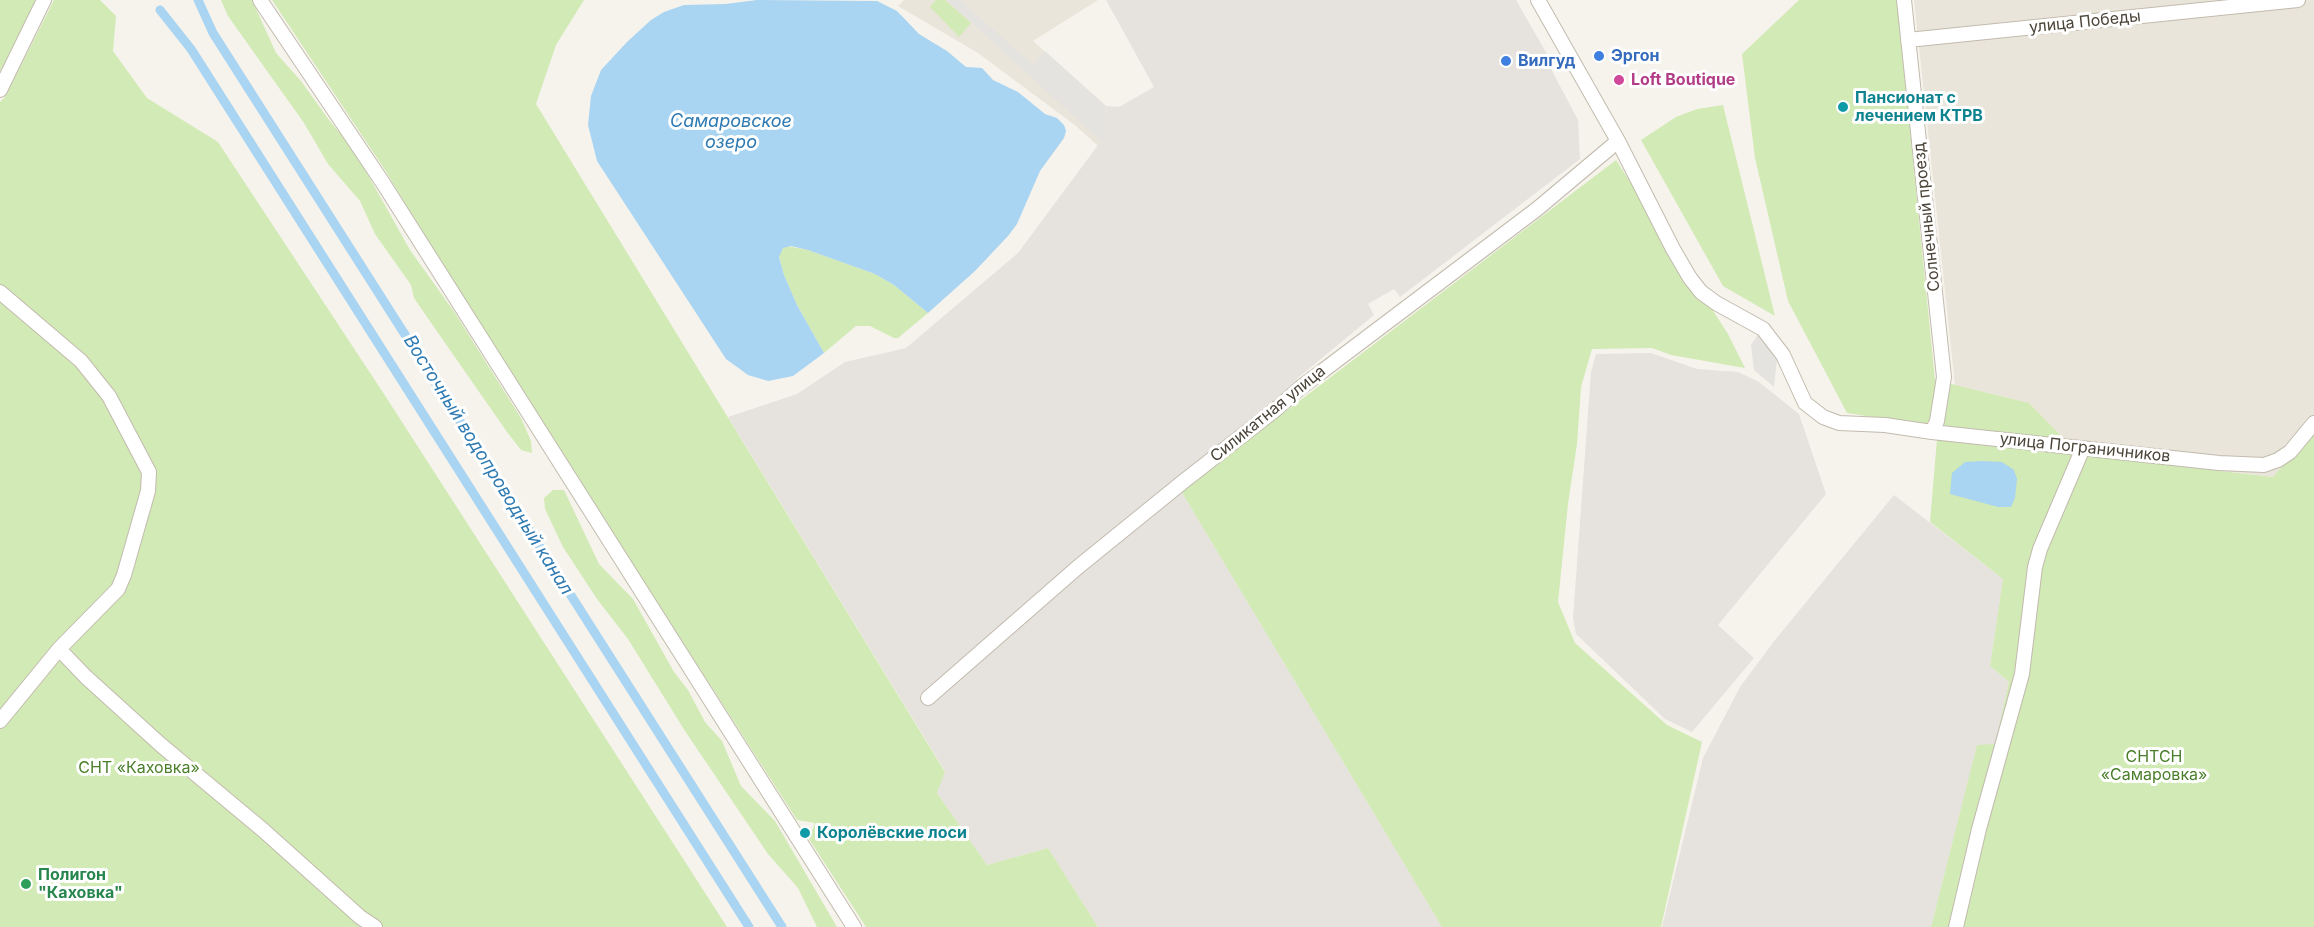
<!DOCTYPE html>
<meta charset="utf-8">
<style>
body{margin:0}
canvas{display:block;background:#f6f3ec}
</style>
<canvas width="2314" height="927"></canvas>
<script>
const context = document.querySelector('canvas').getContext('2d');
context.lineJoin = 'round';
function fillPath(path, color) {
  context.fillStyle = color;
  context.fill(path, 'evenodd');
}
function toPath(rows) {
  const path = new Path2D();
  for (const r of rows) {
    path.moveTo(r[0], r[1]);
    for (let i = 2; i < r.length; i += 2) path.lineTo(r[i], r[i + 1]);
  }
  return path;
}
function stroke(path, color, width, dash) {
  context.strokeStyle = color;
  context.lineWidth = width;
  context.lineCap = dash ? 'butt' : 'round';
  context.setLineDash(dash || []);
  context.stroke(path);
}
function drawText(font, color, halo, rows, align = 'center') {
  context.font = font + ' Inter,sans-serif';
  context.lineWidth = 6;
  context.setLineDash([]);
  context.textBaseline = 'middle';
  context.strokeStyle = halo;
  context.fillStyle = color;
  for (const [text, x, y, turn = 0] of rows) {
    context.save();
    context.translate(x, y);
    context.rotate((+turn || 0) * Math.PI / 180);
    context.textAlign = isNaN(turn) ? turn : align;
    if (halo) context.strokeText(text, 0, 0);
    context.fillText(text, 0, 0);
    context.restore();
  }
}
const residential = toPath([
 [904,0,1098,0,1033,41,1106,106,1107,133,1098,146,1076,126,978,53,898,6],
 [1914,0,2314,0,2314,430,2274,477,2088,456,2077,452,2029,403,1955,385]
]);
const industrial = toPath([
 [1106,0,1516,0,1551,61,1551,69,1578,120,1580,159,1400,297,1394,289,1368,304,1374,315,1299,377,1181,491,1442,927,1098,927,1048,848,987,865,937,793,945,771,728,417,797,394,845,362,906,348,1018,253,1107,133,1106,106,1119,107,1154,87],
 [1651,353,1697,369,1738,372,1759,382,1799,414,1826,494,1718,625,1754,658,1692,732,1665,719,1576,634,1573,618,1591,372,1596,354],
 [1894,495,2003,579,1990,666,2009,682,1995,745,1977,746,1931,927,1662,927,1703,758,1740,687,1775,640]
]);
const green = toPath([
 [0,0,38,0,17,45,0,71],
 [54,0,100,0,116,16,113,51,147,98,218,142,384,394,727,927,0,927,0,102,5,97],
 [221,0,252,0,276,53,301,81,329,120,354,150,410,250,455,313,521,418,531,441,532,453,521,450,507,432,427,317,414,298,411,285,375,234,360,201,328,164,304,123,228,16],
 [272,0,584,0,556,45,536,104,945,772,937,793,987,865,1048,848,1098,927,866,927,809,839,815,823,797,820,477,322,385,170],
 [936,0,945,0,971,23,959,37,930,7],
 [1799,0,1897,0,1935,380,2029,403,2077,452,2088,456,2273,477,2314,430,2314,927,1931,927,1977,745,1995,744,2009,682,1990,666,2003,579,1930,522,1938,427,1847,413,1788,301,1755,158,1742,54],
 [1723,105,1775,316,1723,286,1641,140,1676,117,1697,109],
 [1616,160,1728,334,1745,368,1671,355,1652,348,1592,349,1581,387,1577,444,1568,504,1558,602,1575,643,1667,725,1702,742,1661,927,1442,927,1181,491],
 [787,246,808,250,875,274,894,285,928,313,898,338,894,338,870,326,856,326,824,353,797,305,784,275,779,256,783,248],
 [553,490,564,490,599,564,633,599,674,672,688,690,705,722,722,741,741,786,775,821,837,927,817,927,798,888,768,854,685,731,628,639,597,599,563,547,545,509,544,498]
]);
const parking = toPath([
 [947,0,960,0,1033,65,1045,51,1106,106,1107,133,1101,141],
 [1759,333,1766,339,1777,359,1774,387,1754,370,1751,345]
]);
const water = toPath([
 [757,0,877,1,897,11,919,34,947,51,966,67,982,68,993,80,1018,92,1045,114,1057,118,1064,125,1066,131,1064,138,1040,171,1017,224,1008,236,975,271,928,313,894,285,875,274,808,250,791,246,783,248,779,257,784,275,797,305,824,353,793,376,768,381,748,375,726,359,597,161,588,125,591,96,601,70,627,42,651,20,664,12,684,5,725,4],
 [1983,461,2002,462,2014,470,2017,479,2015,498,2011,507,1998,507,1950,494,1952,473,1965,462]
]);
const canal = toPath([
 [198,0,213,33,782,927],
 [160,10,191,49,749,927]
]);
const minor = toPath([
 [260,0,383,183,854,927],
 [1538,0,1618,141,1673,249,1690,278,1701,292,1716,303,1763,329,1783,355,1805,403,1823,417,1839,423,1885,425,1932,432,2219,463,2264,465,2278,460,2290,452,2314,423],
 [1904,0,1944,377,1937,421,1932,432],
 [1908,40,2298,0],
 [0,90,44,0],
 [0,292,81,361,109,396,149,472,148,491,124,575,118,589,59,649,0,721],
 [59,649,86,677,161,745,263,830,360,917,375,927],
 [928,698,1078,567,1184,481,1275,410,1300,388,1537,209,1618,141],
 [1956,927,1979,829,2022,674,2035,567,2040,549,2083,448]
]);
const markers = [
 [1599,56,6,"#3f7fe0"],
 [1506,61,6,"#3f7fe0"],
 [1619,80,6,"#d1479c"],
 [1843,107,6,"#0f9aa8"],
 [805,833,6,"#0f9aa8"],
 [26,884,6,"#2e9e5b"]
];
const streetNames = [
 ["улица Победы",2085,22,-6],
 ["Солнечный проезд",1927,217,-96],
 ["Силикатная улица",1268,414,-39],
 ["улица Пограничников",2085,448,6]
];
const shopNames = [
 ["Эргон",1611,56],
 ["Вилгуд",1518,61]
];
const hotelNames = [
 ["Loft Boutique",1631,80]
];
const cultureNames = [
 ["Пансионат с",1855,98],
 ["лечением КТРВ",1855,116],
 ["Королёвские лоси",817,833]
];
const parkNames = [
 ["СНТСН",2154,757],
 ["«Самаровка»",2154,775],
 ["СНТ «Каховка»",139,768]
];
const leisureNames = [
 ["Полигон",38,875],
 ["\"Каховка\"",38,893]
];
const waterNames = [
 ["Самаровское",731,122],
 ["озеро",731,143],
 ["Восточный водопроводный канал",488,465,58]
];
fillPath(residential, '#eae5da');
fillPath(industrial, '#e6e2dd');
fillPath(green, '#d2eab5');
fillPath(parking, '#e5e3e0');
fillPath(water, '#a9d4f2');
stroke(canal, '#a9d4f2', 9);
stroke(minor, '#c2bbae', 16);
stroke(minor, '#fff', 14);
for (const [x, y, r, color] of markers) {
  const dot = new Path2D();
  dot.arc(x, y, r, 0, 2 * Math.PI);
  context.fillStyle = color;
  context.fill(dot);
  stroke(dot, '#fff', 2);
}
drawText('16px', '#4b4439', '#fff', streetNames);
drawText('bold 16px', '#366cbe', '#fff', shopNames, 'left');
drawText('bold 16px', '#b23c85', '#fff', hotelNames, 'left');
drawText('bold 16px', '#0d838f', '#fff', cultureNames, 'left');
drawText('16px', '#4a7f2a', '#fff', parkNames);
drawText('bold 16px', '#27864d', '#fff', leisureNames, 'left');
drawText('italic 18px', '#2e7ab2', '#fff', waterNames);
</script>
